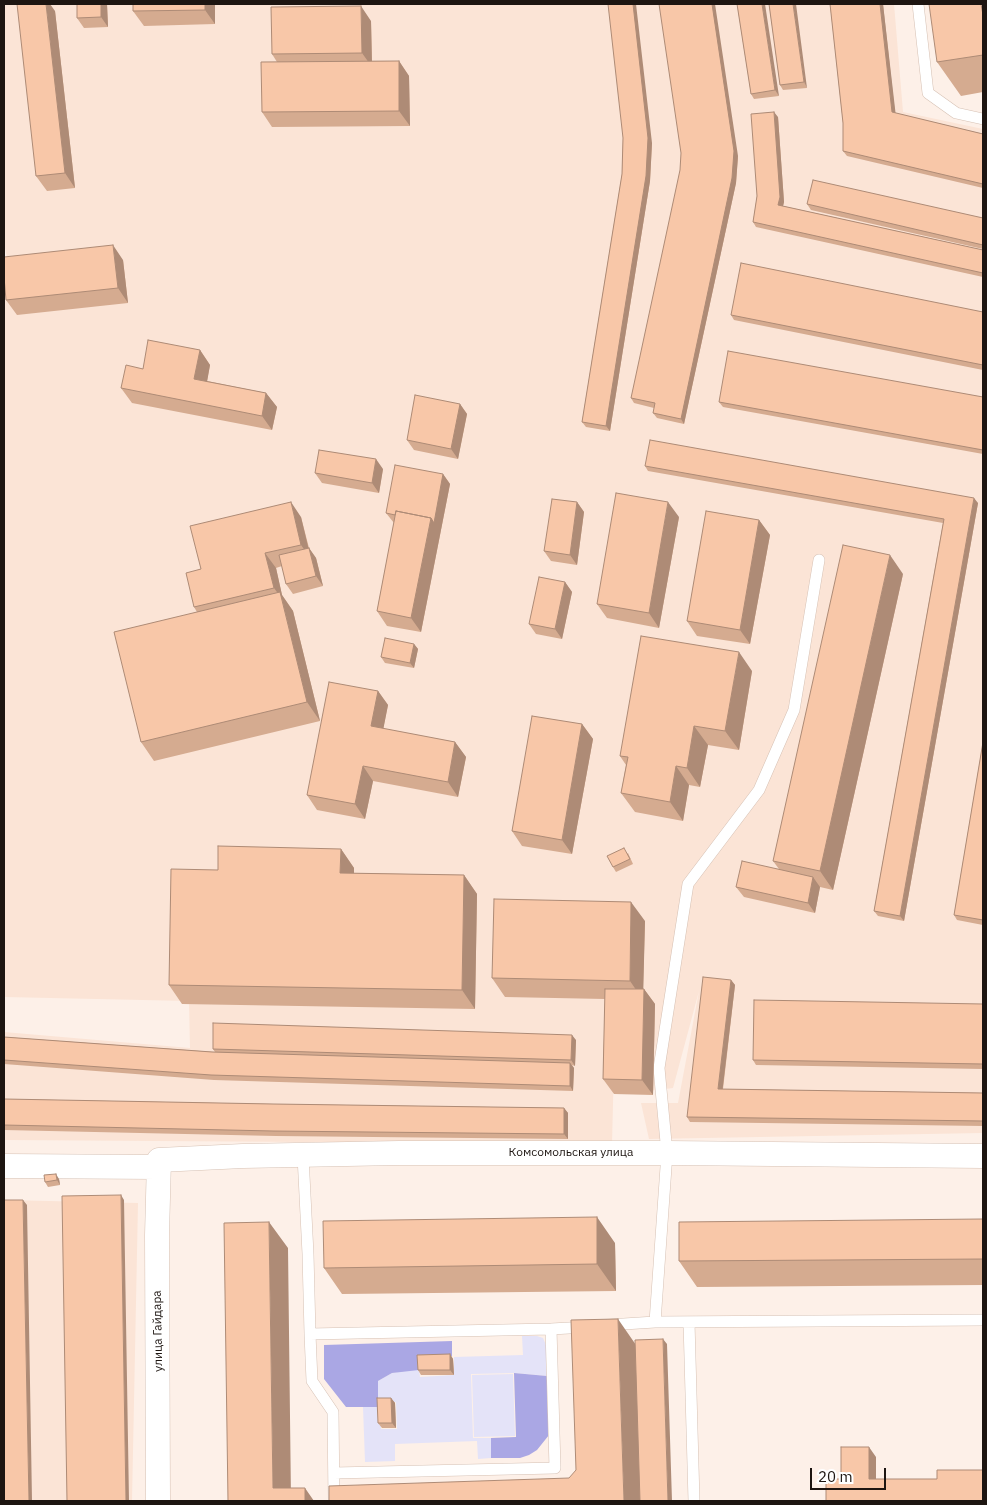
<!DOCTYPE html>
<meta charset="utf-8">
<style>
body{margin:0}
#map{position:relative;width:987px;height:1505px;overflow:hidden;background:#fdf0e8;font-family:"IBM Plex Sans",sans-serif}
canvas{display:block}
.frame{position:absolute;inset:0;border:5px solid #1d1511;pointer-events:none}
.scale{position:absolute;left:810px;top:1468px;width:76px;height:22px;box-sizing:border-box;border:2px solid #1d1511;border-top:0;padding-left:6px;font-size:15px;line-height:18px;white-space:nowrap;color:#1d1511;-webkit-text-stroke:4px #fff;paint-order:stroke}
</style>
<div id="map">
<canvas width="987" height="1505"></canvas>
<div class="frame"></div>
<div class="scale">20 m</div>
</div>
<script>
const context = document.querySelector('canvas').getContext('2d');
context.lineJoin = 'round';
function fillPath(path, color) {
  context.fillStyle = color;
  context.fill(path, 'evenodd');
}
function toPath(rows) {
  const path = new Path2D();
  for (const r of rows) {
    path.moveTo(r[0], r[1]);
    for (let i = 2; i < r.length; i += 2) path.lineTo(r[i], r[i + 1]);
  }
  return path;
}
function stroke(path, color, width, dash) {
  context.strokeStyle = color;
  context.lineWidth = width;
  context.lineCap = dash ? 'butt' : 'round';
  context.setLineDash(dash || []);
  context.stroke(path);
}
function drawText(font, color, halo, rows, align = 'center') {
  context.font = font + ' "IBM Plex Sans",sans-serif';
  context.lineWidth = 4;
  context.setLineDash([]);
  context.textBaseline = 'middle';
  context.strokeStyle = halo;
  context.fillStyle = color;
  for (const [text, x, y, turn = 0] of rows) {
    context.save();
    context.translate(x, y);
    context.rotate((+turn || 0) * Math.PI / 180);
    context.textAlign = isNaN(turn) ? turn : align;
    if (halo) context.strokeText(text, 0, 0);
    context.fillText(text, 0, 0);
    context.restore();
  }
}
const built = toPath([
 [4,4,894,4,903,112,983,129,983,1133,649,1139,641,1103,678,1103,699,991,673,1088,632,1093,615,1024,612,1144,4,1140,4,1032,190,1048,189,1001,4,997,4,269,8,263,4,243],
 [4,1200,138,1203,132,1501,4,1501]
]);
const green = toPath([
 [522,1336,537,1336,543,1338,546,1345,547,1376,514,1373,471,1374,473,1438,491,1438,491,1458,478,1459,477,1441,395,1444,395,1461,365,1462,363,1407,377,1406,378,1381,392,1373,408,1370,419,1370,420,1377,454,1375,454,1357,523,1355],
 [396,1402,397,1429,381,1429,380,1403],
 [513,1374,515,1436,474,1437,472,1375]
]);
const forest = toPath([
 [452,1341,452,1356,419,1357,419,1370,392,1373,378,1381,378,1407,346,1407,324,1379,324,1345],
 [514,1373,547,1376,549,1435,537,1450,529,1455,520,1458,491,1458,491,1438,516,1437]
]);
const lane = toPath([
 [918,4,928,93,956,113,983,119],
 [303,1156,308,1254,310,1334,551,1329,587,1327],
 [655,1322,667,1153,659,1068,688,884,759,790,794,710,819,560],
 [689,1322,694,1501],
 [608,1325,655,1322,983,1320],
 [310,1334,312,1381,333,1412,334,1501],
 [334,1473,555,1468,551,1329]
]);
const street = toPath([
 [4,1166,158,1167],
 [158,1501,157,1235,159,1160,243,1156,399,1153,667,1153,983,1156]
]);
const wall = toPath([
 [107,4,108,27,84,28,77,18],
 [133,4,215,4,215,24,144,26,133,11],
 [737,4,779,96,754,99,751,94],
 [769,4,807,88,783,90,780,85],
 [830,4,883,4,895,113,983,134,983,188,847,156,843,151,843,123],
 [983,4,983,92,961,96,937,62],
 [55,11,75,188,47,191,36,176],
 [371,21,372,61,399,61,409,76,410,126,272,127,262,112,277,62,272,54],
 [778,117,784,202,783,206,983,250,983,277,756,227,753,222,757,196],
 [623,138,652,143,650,181,610,431,586,427,582,422,622,174],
 [738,156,736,183,684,424,657,418,653,413,654,408,634,403,631,398],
 [807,204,983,218,983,249,811,210],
 [123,260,128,303,17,315,6,300],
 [983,312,983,370,734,320,731,315],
 [200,350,210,365,207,381,266,393,277,407,272,430,132,403,121,388,143,369],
 [983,397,983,454,723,407,719,402],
 [460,404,467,414,458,459,414,450,407,440],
 [645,466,978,503,904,921,878,916,874,911,943,523,648,471],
 [383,469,379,493,322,483,315,473],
 [443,474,450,484,421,632,387,626,377,611,394,523,386,513],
 [577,502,584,512,577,565,551,561,544,551],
 [301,517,309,548,316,558,323,586,293,594,286,584,282,566,276,568,282,595,293,611,320,721,154,761,141,742,197,612,194,607,201,569],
 [679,517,659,628,607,618,597,604],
 [759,520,770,535,750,644,697,636,687,621],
 [903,574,833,890,820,887,815,913,744,897,736,887,779,869,773,861],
 [565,582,572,592,562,639,536,634,529,624],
 [414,644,418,649,414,668,385,663,381,657],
 [752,671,739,750,708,745,700,787,689,785,683,821,635,812,621,793,626,765,620,756],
 [378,691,388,705,383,729,455,742,466,757,458,797,373,781,365,819,317,810,307,795],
 [582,724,593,739,572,854,522,846,512,831],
 [983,742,983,925,957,920,954,915],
 [341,849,354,868,354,873,464,875,477,894,475,1009,182,1004,169,985,218,870],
 [628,853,633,864,616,872,613,867],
 [645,921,643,989,644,989,655,1004,653,1095,614,1094,603,1079,605,999,505,997,492,978],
 [731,980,735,985,723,1089,983,1093,983,1126,690,1122,687,1117],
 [983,1004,983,1069,756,1065,753,1060],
 [4,1037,215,1052,213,1049,576,1040,575,1066,572,1065,574,1068,573,1091,214,1080,4,1064],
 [4,1099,273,1104,564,1108,568,1113,568,1139,276,1136,4,1130],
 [59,1179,60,1185,48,1187,45,1182],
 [983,1219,983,1285,697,1287,679,1261],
 [615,1243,616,1291,342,1294,324,1268],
 [450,1354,453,1359,454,1375,421,1375,418,1370],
 [391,1398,395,1403,396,1428,382,1428,378,1423]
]);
const shadedWall = toPath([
 [46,4,50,4,55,11,75,188,65,173],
 [101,4,107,4,108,27,101,17],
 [205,4,215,4,215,24,205,10],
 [633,4,636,4,652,143,650,181,610,431,606,426],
 [712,4,715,4,738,156,736,183,684,424,681,419],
 [762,4,765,4,779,96,775,90],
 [793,4,796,4,807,88,804,82],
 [880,4,883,4,896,117,892,112],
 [361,6,371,21,372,67,362,53],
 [399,61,409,76,410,126,399,111],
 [774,112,778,117,784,202,782,210,778,205],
 [113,245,123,260,128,303,118,288],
 [200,350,210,365,205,393,194,379],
 [266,393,277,407,272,430,262,416],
 [460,404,467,414,458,459,451,449],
 [376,459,383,469,379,493,372,483],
 [443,474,450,484,421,632,411,618,431,518],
 [974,498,978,503,904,921,900,916],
 [291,502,301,517,311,559,301,545],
 [577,502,584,512,577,565,570,555],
 [668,502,679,517,659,628,649,613],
 [759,520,770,535,750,644,740,630],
 [309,548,316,558,323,586,316,576],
 [265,553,276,568,282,595,293,611,320,721,307,702,282,599,274,588],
 [890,555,903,574,833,890,820,871],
 [565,582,572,592,562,639,555,629],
 [414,644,418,649,414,668,410,663],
 [739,652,752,671,739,750,725,731],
 [378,691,388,705,381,741,371,726],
 [582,724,593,739,572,854,562,840],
 [694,726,708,745,700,787,687,768],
 [455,742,466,757,458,797,448,782],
 [363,766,373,781,365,819,355,804],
 [676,766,689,785,683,821,670,802],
 [341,849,354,868,354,892,340,873],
 [464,875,477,894,475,1009,462,990],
 [813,877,820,887,815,913,808,903],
 [631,902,645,921,643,1000,630,981],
 [731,980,735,985,722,1094,718,1089],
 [644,989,655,1004,653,1095,642,1080],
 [572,1035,576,1040,575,1066,571,1060],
 [570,1063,574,1068,573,1091,570,1086],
 [564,1108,568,1113,568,1139,564,1134],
 [56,1174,59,1179,60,1185,57,1180],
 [121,1195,124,1200,129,1501,126,1501],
 [23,1200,27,1205,32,1501,29,1501],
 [597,1217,615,1243,616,1291,597,1264],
 [269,1222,288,1248,291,1501,273,1488],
 [618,1319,636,1345,641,1501,624,1501],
 [663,1339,667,1344,672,1501,668,1501],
 [450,1354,453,1359,454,1375,450,1370],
 [391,1398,395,1403,396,1428,392,1423],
 [869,1447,876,1457,876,1489,869,1479],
 [305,1488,314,1501,305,1501]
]);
const building = toPath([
 [17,4,46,4,65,173,36,176,17,4],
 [77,4,101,4,101,17,77,18,77,4],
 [133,4,205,4,205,10,133,11,133,4],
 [608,4,633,4,648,138,646,176,606,426,582,422,622,174,623,138,608,4],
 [659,4,712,4,734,151,732,178,681,419,653,413,655,403,631,398,680,170,681,153,659,4],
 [737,4,762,4,775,90,751,94,737,4],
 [769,4,793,4,804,82,780,85,769,4],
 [830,4,880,4,892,112,983,134,983,184,843,151,843,123,830,4],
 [929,4,981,4,983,15,983,55,937,62,929,4],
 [361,6,362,53,272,54,271,7,361,6],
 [399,61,399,111,262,112,261,62,399,61],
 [774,112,780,197,778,205,983,250,983,273,753,222,757,196,751,114,774,112],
 [813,180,983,218,983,245,807,204,813,180],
 [113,245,118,288,6,300,4,277,4,257,113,245],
 [741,263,983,312,983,365,731,315,741,263],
 [148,340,200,350,194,379,266,393,262,416,121,388,126,365,143,369,148,340],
 [728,351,983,397,983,450,719,402,728,351],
 [415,395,460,404,451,449,407,440,415,395],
 [650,440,974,498,900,916,874,911,944,519,645,466,650,440],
 [319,450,376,459,372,483,315,473,319,450],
 [395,465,443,474,434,523,431,518,396,511,395,515,386,513,395,465],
 [616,493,668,502,649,613,597,604,616,493],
 [552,499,577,502,570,555,544,551,552,499],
 [291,502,301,545,265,553,274,588,194,607,186,573,201,569,190,526,291,502],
 [396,511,431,518,411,618,377,611,396,511],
 [706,511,759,520,740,630,687,621,706,511],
 [843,545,890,555,820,871,773,861,843,545],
 [309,548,316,576,286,584,279,555,309,548],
 [539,577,565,582,555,629,529,624,539,577],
 [280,592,307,702,141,742,114,632,280,592],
 [641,636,739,652,725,731,694,726,687,768,676,766,670,802,621,793,628,757,620,756,641,636],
 [385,638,414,644,410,663,381,657,385,638],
 [329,682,378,691,371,726,455,742,448,782,363,766,355,804,307,795,329,682],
 [532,716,582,724,562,840,512,831,532,716],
 [983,742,983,920,954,915,983,742],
 [218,846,341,849,340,873,464,875,462,990,169,985,171,869,218,870,218,846],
 [624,848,630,859,613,867,607,856,624,848],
 [742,861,813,877,808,903,736,887,742,861],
 [494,899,631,902,630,981,492,978,494,899],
 [703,977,731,980,718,1089,983,1093,983,1121,687,1117,703,977],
 [605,989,644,989,642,1080,603,1079,605,989],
 [754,1000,983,1004,983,1064,753,1060,754,1000],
 [213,1023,572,1035,571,1060,213,1049,213,1023],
 [4,1037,212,1052,570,1063,570,1086,211,1075,4,1060,4,1037],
 [4,1099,273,1104,564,1108,564,1134,273,1131,4,1125,4,1099],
 [56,1174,57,1180,45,1182,44,1175,56,1174],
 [121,1195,126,1501,67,1501,62,1196,121,1195],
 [4,1200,23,1200,29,1501,4,1501,4,1200],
 [597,1217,597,1264,324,1268,323,1221,597,1217],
 [983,1219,983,1259,679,1261,679,1222,983,1219],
 [269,1222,273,1488,305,1488,305,1501,228,1501,224,1223,269,1222],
 [618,1319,624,1501,329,1501,329,1486,569,1478,576,1470,571,1320,618,1319],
 [663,1339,668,1501,640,1501,635,1340,663,1339],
 [450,1354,450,1370,418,1370,417,1355,450,1354],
 [377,1398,391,1398,392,1423,378,1423,377,1398],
 [841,1447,869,1447,869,1479,937,1479,937,1470,983,1470,983,1501,826,1501,826,1479,841,1479,841,1447]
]);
const streetNames = [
 ["Комсомольская улица",571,1153],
 ["улица Гайдара",158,1331,-91]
];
fillPath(built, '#fbe4d6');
fillPath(green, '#e4e3f8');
fillPath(forest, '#aaa7e4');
stroke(lane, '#d6c1b4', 12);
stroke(street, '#d6c1b4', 25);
stroke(lane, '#fff', 11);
stroke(street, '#fff', 24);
fillPath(wall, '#d5ab90');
fillPath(shadedWall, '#ae8b76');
fillPath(building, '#f8c7a8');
stroke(building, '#ae8b76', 1);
drawText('12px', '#1d1511', '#fff', streetNames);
</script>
